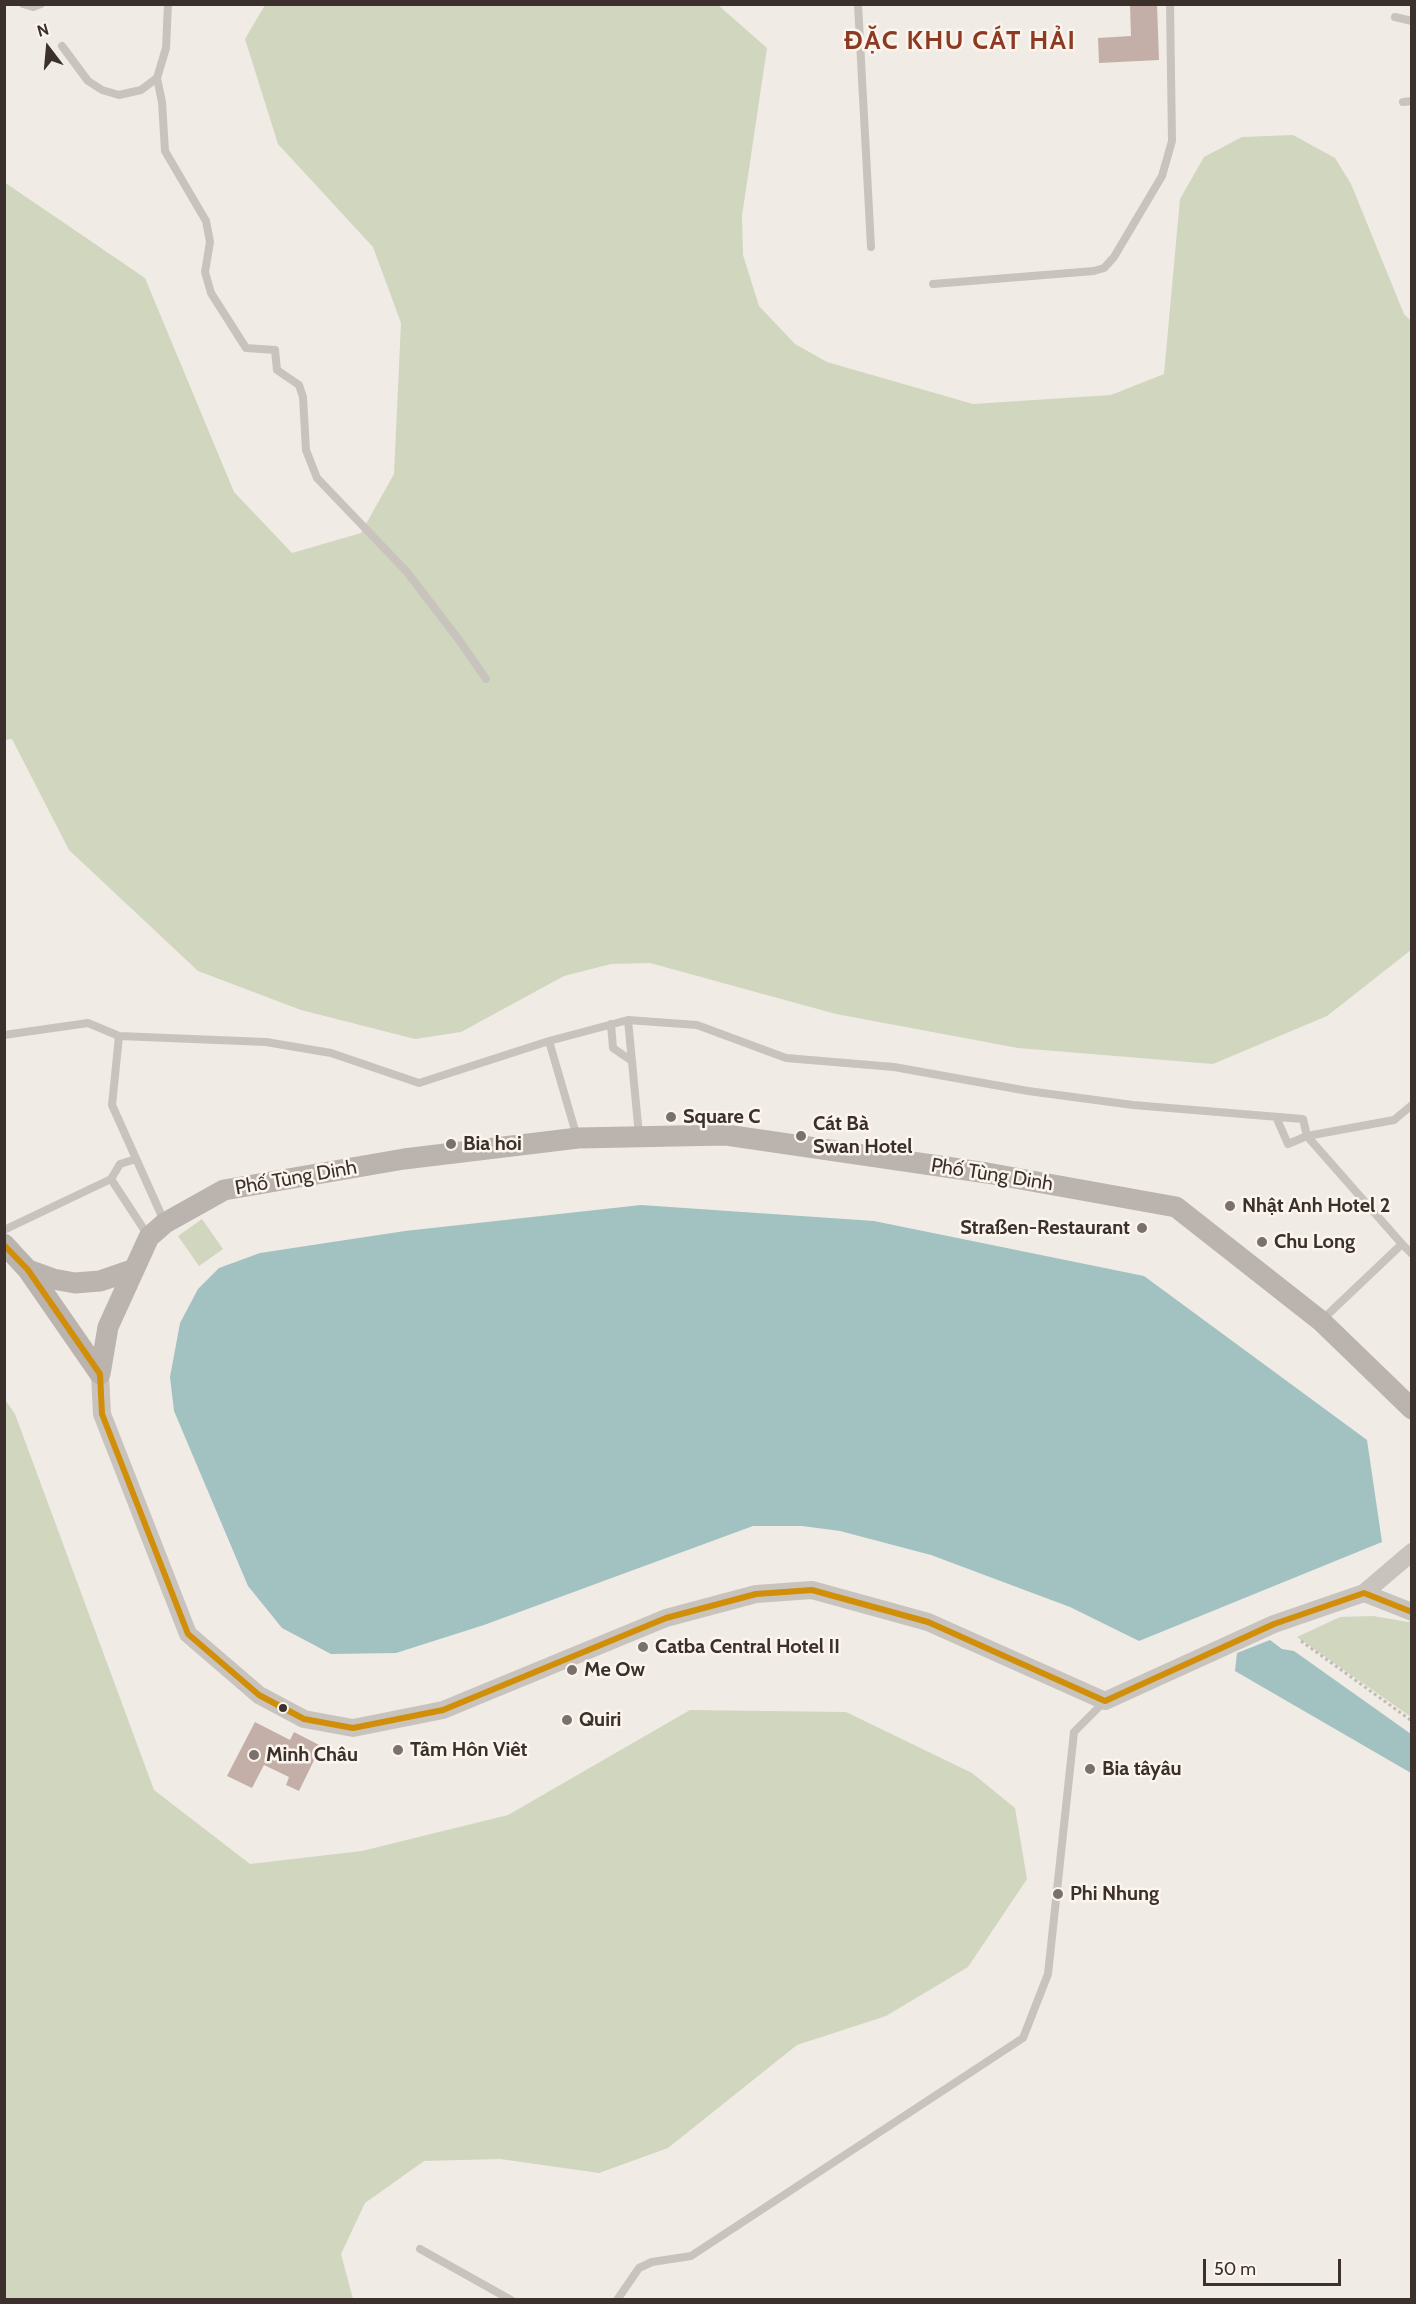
<!DOCTYPE html>
<meta charset="utf-8">
<style>
body{margin:0}
#map{position:relative;width:1416px;height:2304px;overflow:hidden;background:#f0ebe5;font-family:Cabin,sans-serif}
canvas{display:block}
.frame{position:absolute;inset:0;border:6px solid #3b302b;pointer-events:none}
.north{position:absolute;left:18px;top:18px;width:60px;height:60px;-webkit-text-stroke:4px #fbf5ee;paint-order:stroke;rotate:344deg;font-size:16px;font-weight:700;line-height:24px;text-align:center;color:#3b302b}
.north::after{content:'';display:block;margin:auto;width:21px;height:27px;background:#3b302b;clip-path:polygon(50% 0,100% 100%,50% 72%,0 100%)}
.scale{position:absolute;left:1203px;top:2259px;width:138px;height:27px;box-sizing:border-box;border:3px solid #3b302b;border-top:0;padding-left:8px;font-size:18px;line-height:21px;white-space:nowrap;color:#3b302b;-webkit-text-stroke:4px #fbf5ee;paint-order:stroke}
</style>
<div id="map">
<canvas width="1416" height="2304"></canvas>
<div class="frame"></div>
<div class="north">N</div>
<div class="scale">50 m</div>
</div>
<script>
const context = document.querySelector('canvas').getContext('2d');
context.lineJoin = 'round';
function fillPath(path, color) {
  context.fillStyle = color;
  context.fill(path, 'evenodd');
}
function toPath(rows) {
  const path = new Path2D();
  for (const r of rows) {
    path.moveTo(r[0], r[1]);
    for (let i = 2; i < r.length; i += 2) path.lineTo(r[i], r[i + 1]);
  }
  return path;
}
function stroke(path, color, width, dash) {
  context.strokeStyle = color;
  context.lineWidth = width;
  context.lineCap = dash ? 'butt' : 'round';
  context.setLineDash(dash || []);
  context.stroke(path);
}
function drawText(font, color, halo, rows, align = 'center') {
  context.font = font + ' Cabin,sans-serif';
  context.lineWidth = 5;
  context.setLineDash([]);
  context.textBaseline = 'middle';
  context.strokeStyle = halo;
  context.fillStyle = color;
  for (const [text, x, y, turn = 0] of rows) {
    context.save();
    context.translate(x, y);
    context.rotate((+turn || 0) * Math.PI / 180);
    context.textAlign = isNaN(turn) ? turn : align;
    if (halo) context.strokeText(text, 0, 0);
    context.fillText(text, 0, 0);
    context.restore();
  }
}
const green = toPath([
 [265,5,718,5,767,48,742,216,743,255,759,306,795,344,827,362,973,404,1111,395,1164,374,1180,199,1204,157,1242,137,1293,135,1335,158,1351,184,1404,314,1411,321,1411,950,1327,1016,1213,1064,1018,1048,836,1014,650,963,611,964,564,976,461,1032,415,1039,301,1010,198,971,69,850,12,739,5,740,4,182,145,278,234,492,292,553,361,533,394,474,401,323,373,247,278,144,245,39],
 [202,1219,223,1249,199,1266,178,1236],
 [4,1398,15,1414,154,1790,250,1864,362,1851,508,1815,690,1710,846,1712,972,1773,1015,1808,1027,1879,968,1967,886,2016,797,2045,668,2148,599,2173,500,2159,424,2161,365,2203,341,2254,353,2299,5,2299],
 [1373,1616,1408,1622,1411,1621,1411,1717,1297,1637,1340,1617]
]);
const water = toPath([
 [641,1205,874,1221,1144,1276,1367,1440,1382,1542,1139,1641,1070,1607,931,1555,840,1531,802,1526,753,1526,484,1625,396,1653,331,1654,282,1628,248,1586,174,1411,170,1377,180,1323,198,1289,219,1268,260,1253,405,1231],
 [1270,1640,1282,1649,1294,1651,1411,1734,1411,1773,1235,1671,1237,1653]
]);
const building = toPath([
 [1130,4,1157,4,1159,60,1099,63,1098,38,1131,36],
 [255,1722,290,1740,294,1732,321,1746,299,1791,286,1785,289,1777,264,1765,252,1788,227,1776]
]);
const path = toPath([
 [1301,1641,1412,1721]
]);
const service = toPath([
 [23,4,33,7,41,4],
 [858,4,871,247],
 [1395,17,1412,21],
 [62,46,88,81,102,90,119,95,141,90,157,78,166,48,168,4],
 [157,78,162,102,165,151,206,221,210,242,205,272,211,293,246,348,275,350,277,370,299,385,303,397,306,450,317,478,407,572,459,640,486,679],
 [1403,102,1412,101],
 [933,284,1094,271,1104,268,1114,257,1162,176,1172,141,1170,4],
 [628,1020,697,1025,786,1058,894,1067,1028,1091,1133,1105,1303,1119,1307,1136,1394,1120,1412,1105],
 [611,1024,613,1048,632,1061],
 [4,1035,88,1023,119,1036],
 [549,1041,577,1137],
 [1276,1117,1288,1144,1307,1136,1402,1244,1323,1319],
 [111,1179,120,1164,136,1159],
 [164,1221,112,1105,119,1036,266,1042,331,1053,419,1083,549,1041,628,1020,639,1135],
 [4,1230,111,1179,147,1234],
 [1402,1244,1412,1254],
 [420,2249,511,2300],
 [617,2300,639,2268,652,2262,691,2256,1023,2038,1048,1974,1074,1732,1104,1702]
]);
const tertiary = toPath([
 [100,1374,102,1414,188,1634,259,1695,304,1719,353,1728,443,1710,666,1618,756,1594,812,1590,928,1622,1105,1701,1274,1624,1364,1593,1412,1552],
 [1364,1593,1412,1612]
]);
const secondary = toPath([
 [4,1244,28,1270,100,1374],
 [28,1270,53,1279,75,1283,100,1281,132,1270],
 [100,1374,108,1327,149,1237,165,1223,224,1190,404,1159,578,1138,726,1135,987,1173,1176,1207,1321,1321,1412,1409]
]);
const bus1 = toPath([
 [4,1245,28,1270,100,1374,102,1414,188,1634,259,1695,304,1719,353,1728,443,1710,666,1618,756,1594,812,1590,928,1622,1105,1701,1274,1624,1364,1593,1412,1612]
]);
const markers = [
 [671,1117,6,"#7a716c"],
 [801,1136,6,"#7a716c"],
 [451,1144,6,"#7a716c"],
 [1230,1206,6,"#7a716c"],
 [1142,1228,6,"#7a716c"],
 [1262,1242,6,"#7a716c"],
 [643,1647,6,"#7a716c"],
 [572,1670,6,"#7a716c"],
 [283,1708,5,"#3b302b"],
 [567,1720,6,"#7a716c"],
 [398,1750,6,"#7a716c"],
 [254,1755,6,"#7a716c"],
 [1090,1769,6,"#7a716c"],
 [1058,1894,6,"#7a716c"]
];
const poiNames = [
 ["Square C",683,1117],
 ["Cát Bà",813,1124],
 ["Swan Hotel",813,1147],
 ["Bia hoi",463,1144],
 ["Nhật Anh Hotel 2",1242,1206],
 ["Straßen-Restaurant",1130,1228,"right"],
 ["Chu Long",1274,1242],
 ["Catba Central Hotel II",655,1647],
 ["Me Ow",584,1670],
 ["Quiri",579,1720],
 ["Tâm Hôn Viêt",410,1750],
 ["Minh Châu",266,1755],
 ["Bia tâyâu",1102,1769],
 ["Phi Nhung",1070,1894]
];
const streetNames = [
 ["Phố Tùng Dinh",992,1175,9],
 ["Phố Tùng Dinh",296,1178,-10]
];
const districtNames = [
 ["ĐẶC KHU CÁT HẢI",960,41]
];
fillPath(green, '#d1d6bf');
fillPath(water, '#a1c2c1');
fillPath(building, '#c3afa7');
stroke(path, '#c2bbb6', 3, [3, 3]);
stroke(service, '#c9c3be', 8);
stroke(tertiary, '#c9c3be', 18);
stroke(secondary, '#bab3ae', 21);
stroke(bus1, '#d18e09', 6);
for (const [x, y, r, color] of markers) {
  const dot = new Path2D();
  dot.arc(x, y, r, 0, 2 * Math.PI);
  context.fillStyle = color;
  context.fill(dot);
  stroke(dot, '#fbf5ee', 2);
}
drawText('bold 20px', '#3b302b', '#fbf5ee', poiNames, 'left');
drawText('20px', '#3b302b', '#fbf5ee', streetNames);
context.letterSpacing = '1.5px';
drawText('bold 26px', '#8c3b22', '#fbf5ee', districtNames);
context.letterSpacing = '0px';
</script>
